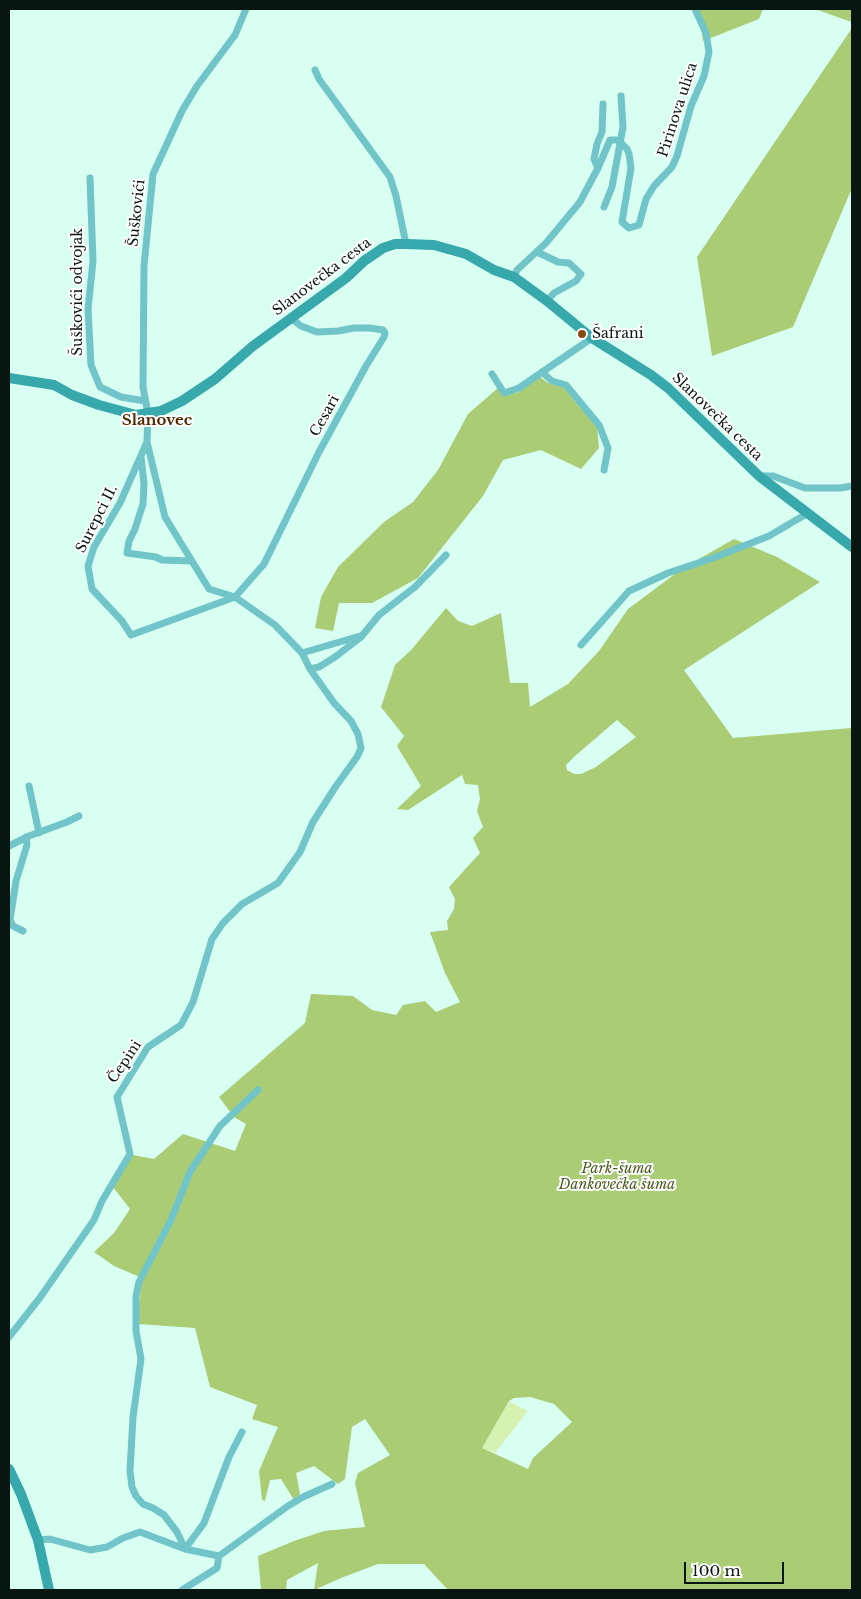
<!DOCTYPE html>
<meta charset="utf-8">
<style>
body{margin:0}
#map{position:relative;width:861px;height:1599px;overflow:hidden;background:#d9fff3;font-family:"Libre Baskerville",serif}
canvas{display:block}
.frame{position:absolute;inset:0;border:10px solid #081612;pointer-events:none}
.scale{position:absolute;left:684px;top:1562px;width:100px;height:22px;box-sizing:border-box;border:2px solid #081612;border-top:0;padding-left:6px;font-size:15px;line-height:18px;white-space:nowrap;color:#081612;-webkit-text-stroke:4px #fff;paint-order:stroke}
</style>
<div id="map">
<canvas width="861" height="1599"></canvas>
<div class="frame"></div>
<div class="scale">100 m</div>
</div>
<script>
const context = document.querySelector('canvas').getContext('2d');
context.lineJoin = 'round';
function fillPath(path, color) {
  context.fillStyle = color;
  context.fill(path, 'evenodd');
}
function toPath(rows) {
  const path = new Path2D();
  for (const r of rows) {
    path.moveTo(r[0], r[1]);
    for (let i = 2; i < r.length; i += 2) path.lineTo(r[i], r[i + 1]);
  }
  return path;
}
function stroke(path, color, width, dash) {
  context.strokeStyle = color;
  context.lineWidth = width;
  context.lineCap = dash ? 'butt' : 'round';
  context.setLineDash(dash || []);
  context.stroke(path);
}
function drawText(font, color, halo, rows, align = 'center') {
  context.font = font + ' "Libre Baskerville",serif';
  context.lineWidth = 4;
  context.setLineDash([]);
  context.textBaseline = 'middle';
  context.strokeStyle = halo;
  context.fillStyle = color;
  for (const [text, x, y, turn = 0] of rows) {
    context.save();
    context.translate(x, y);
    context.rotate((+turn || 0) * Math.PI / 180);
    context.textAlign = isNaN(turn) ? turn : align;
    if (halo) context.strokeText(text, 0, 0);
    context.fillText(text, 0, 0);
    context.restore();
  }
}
const green = toPath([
 [509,1401,528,1411,495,1453,482,1448]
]);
const forest = toPath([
 [698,9,763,9,759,19,703,41],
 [815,9,852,9,852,22,843,19],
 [852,28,852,188,793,327,712,356,697,257],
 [540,377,548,383,564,388,597,427,599,448,581,469,541,450,503,460,483,496,418,578,372,603,339,603,333,631,315,628,321,597,338,567,384,522,413,502,438,470,468,414,499,387,502,396,519,392],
 [734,539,777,557,820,582,684,670,733,738,852,728,852,1590,448,1590,424,1564,378,1564,341,1578,314,1590,318,1563,287,1580,286,1590,261,1590,258,1556,294,1541,324,1531,365,1527,355,1483,358,1473,390,1455,365,1419,352,1427,345,1479,338,1484,314,1466,296,1473,300,1494,294,1500,281,1479,270,1480,265,1501,262,1500,259,1471,278,1427,252,1419,257,1405,210,1387,195,1328,138,1324,139,1304,142,1278,114,1266,94,1252,114,1233,130,1209,113,1187,133,1155,154,1159,183,1134,235,1151,246,1124,234,1117,219,1097,305,1023,311,994,353,996,372,1010,396,1015,403,1005,425,1001,436,1012,460,1002,445,973,430,932,448,930,447,921,454,909,455,899,449,887,480,853,473,838,483,827,477,811,480,799,478,785,465,784,462,775,408,810,397,809,421,786,397,746,404,736,381,707,395,665,412,649,446,608,458,621,472,626,501,613,510,683,528,683,530,707,568,684,599,651,628,609,683,568],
 [617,720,636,737,596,767,581,774,574,774,567,770,566,765,575,756],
 [530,1397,554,1404,572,1422,533,1458,528,1469,482,1448,509,1401,514,1398]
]);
const street = toPath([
 [315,70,319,79,390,177,396,196,406,244],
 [598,168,594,159,597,144,602,132,603,104],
 [90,178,93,261,88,309,91,365,100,387,121,397,145,401],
 [604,207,612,187,623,127,621,96],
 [537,252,558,262,569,263,581,274,576,281,554,293,547,301],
 [514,277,517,270,546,243,580,202,598,168,610,140,618,140,627,149,629,154,631,168,622,222,629,228,639,225,646,199,654,186,672,167,677,156,691,106,704,76,709,52,706,33,695,9],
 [542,372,552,381,566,385,599,425,608,448,604,470],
 [492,374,504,393,519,388,592,338],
 [147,442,120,503,94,547,88,566,92,589,122,621,131,635,235,597,264,564,319,452,366,366,384,337,385,333,383,330,370,328,354,328,338,331,317,332,301,326,291,318],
 [141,457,144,484,143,504,135,529,129,541,127,553,156,557,162,560,191,561],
 [759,476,773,476,805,488,840,488,852,486],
 [581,645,629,591,668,573,713,558,769,536,808,513],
 [302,653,360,636],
 [310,669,319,667,335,657,361,637,379,615,415,587,446,555],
 [29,786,39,833],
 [9,846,29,836,67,822,79,816],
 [23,931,13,926,10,920,16,881,27,845,26,837],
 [9,1337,39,1299,94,1220,102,1201,130,1154,117,1097,148,1047,181,1025,193,1002,212,939,223,923,242,904,278,883,300,852,313,822,336,786,357,757,361,748,358,734,351,721,334,703,310,669,302,653,275,625,235,597,209,589,165,517,147,442,148,414,143,387,144,266,153,174,182,111,197,86,235,35,246,9],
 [38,1540,50,1539,90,1550,107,1547,123,1538,140,1532,185,1549,219,1556],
 [185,1549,177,1532,164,1515,153,1508,143,1504,136,1496,132,1487,130,1471,133,1417,141,1359,136,1331,136,1296,139,1282,171,1220,190,1172,220,1126,258,1090],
 [185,1549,204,1523,229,1457,242,1432],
 [219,1556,288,1506,303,1497,332,1484],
 [182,1590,217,1568,219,1556]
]);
const secondary = toPath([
 [9,378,54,385,72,395,99,405,136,415,161,411,182,401,215,379,253,346,346,278,364,261,383,248,395,244,406,244,434,245,466,254,494,270,514,277,547,301,592,338,651,375,668,388,759,476,852,547],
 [9,1469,21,1494,38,1540,49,1590]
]);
const markers = [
 [582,334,5,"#894912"]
];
const streetNames = [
 ["Pirinova ulica",678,110,-72],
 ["Šuškovići",137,213,-84],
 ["Slanovečka cesta",322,277,-37],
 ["Šuškovići odvojak",78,292,-90],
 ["Cesari",325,416,-61],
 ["Slanovečka cesta",717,417,44],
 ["Surepci II.",97,519,-63],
 ["Čepini",125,1062,-56]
];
const poiNames = [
 ["Šafrani",592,334]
];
const parkNames = [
 ["Park-šuma",617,1169],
 ["Dankovečka šuma",617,1185]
];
const neighbourhoodNames = [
 ["Slanovec",157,421]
];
fillPath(green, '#d6f2b2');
fillPath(forest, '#a9cc74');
stroke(street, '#71c5c8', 7);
stroke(secondary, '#37a8ac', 10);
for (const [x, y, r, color] of markers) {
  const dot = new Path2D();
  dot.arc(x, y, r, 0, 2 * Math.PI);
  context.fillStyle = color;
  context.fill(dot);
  stroke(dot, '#fff', 2);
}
drawText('14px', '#081612', '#fff', streetNames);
drawText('14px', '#081612', '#fff', poiNames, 'left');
drawText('italic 14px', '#485e21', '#fff', parkNames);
drawText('bold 15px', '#532801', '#fff', neighbourhoodNames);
</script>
